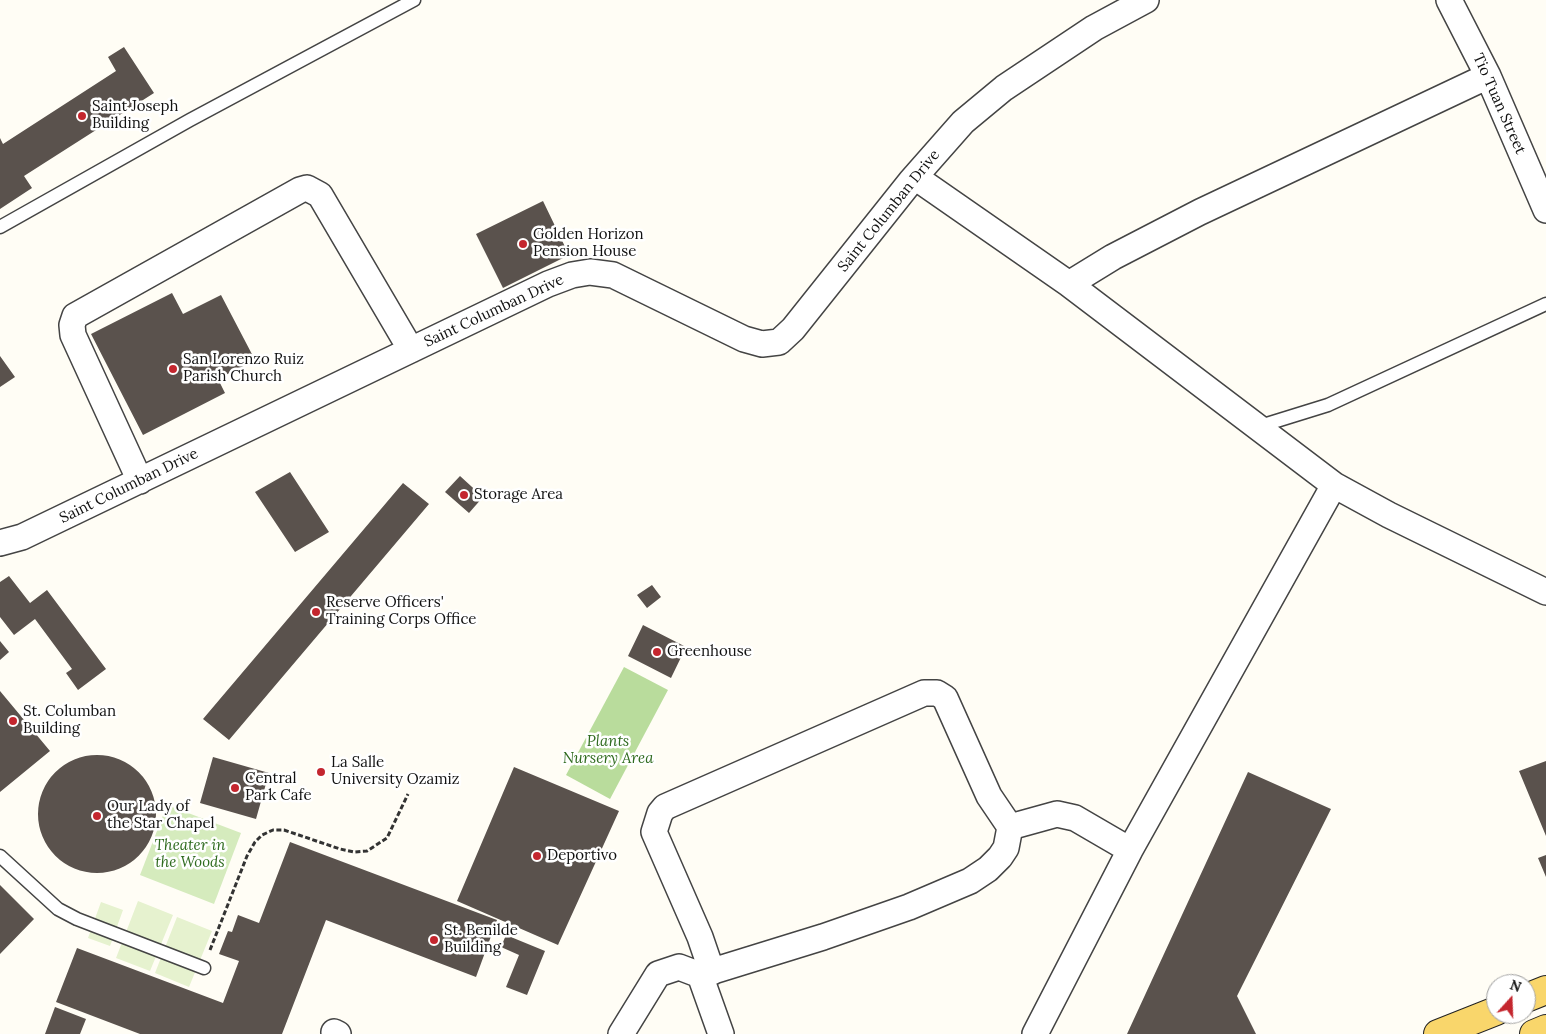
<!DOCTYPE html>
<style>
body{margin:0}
#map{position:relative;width:1546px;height:1034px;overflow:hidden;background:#fffdf5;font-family:Lora,serif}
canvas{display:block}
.north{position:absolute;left:1486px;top:974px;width:50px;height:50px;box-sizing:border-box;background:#fff;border:1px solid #a0a0a0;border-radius:50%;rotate:20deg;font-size:14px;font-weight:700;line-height:20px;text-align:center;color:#111}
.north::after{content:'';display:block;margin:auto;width:18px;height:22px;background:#c4262e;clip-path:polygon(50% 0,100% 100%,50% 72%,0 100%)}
</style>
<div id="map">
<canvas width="1546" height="1034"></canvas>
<div class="north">N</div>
</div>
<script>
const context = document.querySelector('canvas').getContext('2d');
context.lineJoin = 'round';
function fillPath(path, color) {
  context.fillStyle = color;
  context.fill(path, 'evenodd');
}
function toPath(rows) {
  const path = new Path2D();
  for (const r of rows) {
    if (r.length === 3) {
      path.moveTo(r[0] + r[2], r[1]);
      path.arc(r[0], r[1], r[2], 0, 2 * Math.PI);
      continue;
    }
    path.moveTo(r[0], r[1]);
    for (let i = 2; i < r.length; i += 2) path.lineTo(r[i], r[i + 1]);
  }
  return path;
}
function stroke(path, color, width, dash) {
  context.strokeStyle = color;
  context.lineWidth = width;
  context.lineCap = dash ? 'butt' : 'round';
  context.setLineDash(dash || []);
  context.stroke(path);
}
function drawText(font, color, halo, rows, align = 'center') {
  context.font = font + ' Lora,serif';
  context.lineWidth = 5;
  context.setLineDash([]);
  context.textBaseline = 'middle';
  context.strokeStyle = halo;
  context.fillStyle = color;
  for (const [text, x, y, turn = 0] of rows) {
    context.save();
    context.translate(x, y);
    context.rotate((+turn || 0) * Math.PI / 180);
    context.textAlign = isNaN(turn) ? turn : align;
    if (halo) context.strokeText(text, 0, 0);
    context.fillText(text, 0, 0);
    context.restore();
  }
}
const green = toPath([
 [167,805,241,833,214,904,140,875]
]);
const forest = toPath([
 [624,667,668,690,610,799,566,775]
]);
const pitch = toPath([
 [138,901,173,915,150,971,116,958],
 [101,902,123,910,110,946,88,938],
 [177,917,212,931,189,987,155,973]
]);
const building = toPath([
 [124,47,154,93,24,176,32,188,0,209,0,138,3,144,116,71,108,57],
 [543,201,569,255,503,288,476,234],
 [172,293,183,314,221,295,255,360,218,379,225,393,143,435,91,334],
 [0,356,15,377,0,387],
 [290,472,329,532,295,552,255,492],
 [460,476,483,497,469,513,445,492],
 [403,483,429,504,229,740,203,719],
 [9,576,30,603,47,590,106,669,78,690,66,673,72,669,35,619,14,635,0,617,0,582],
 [652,585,661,597,647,608,637,595],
 [643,625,686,647,671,678,628,656],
 [0,641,9,652,0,660],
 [0,691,50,751,0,792],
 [97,814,59],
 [213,757,269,773,256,819,200,803],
 [1546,761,1546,836,1519,771],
 [514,767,619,811,558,945,457,901],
 [1248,772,1331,809,1237,996,1256,1034,1127,1034],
 [290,842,497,920,476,977,326,920,282,1034,140,1034,56,1002,77,948,223,1003,239,961,219,954,228,931,232,932,238,915,259,923],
 [1546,855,1546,877,1538,858],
 [0,885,34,919,0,954],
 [506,935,545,951,527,995,506,987,519,955,501,947],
 [55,1007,86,1019,80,1034,45,1034]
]);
const path = toPath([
 [210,950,247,856,255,842,262,835,273,830,284,830,340,849,354,852,367,851,387,838,408,794]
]);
const lane = toPath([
 [0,227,190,120,414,0],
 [1257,427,1328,405,1546,304],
 [0,856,58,909,77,919,204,968]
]);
const street = toPath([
 [1449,0,1488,76,1546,210],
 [915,177,1069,284,1334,485,1389,515,1546,592],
 [1069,284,1113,257,1200,212,1488,76],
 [140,481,73,335,72,325,75,316,300,190,307,188,320,195,411,350],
 [0,543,22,537,548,284,572,275,590,272,613,275,744,339,762,344,779,342,793,329,911,181,963,122,1004,88,1094,28,1146,0],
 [712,972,700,937,654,832,660,813,665,807,924,693,937,693,945,698,989,796,1010,827,1057,814,1075,818,1130,850],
 [334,1032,338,1034],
 [621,1034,658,974,679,967,700,975],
 [721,1034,700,975,823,937,909,907,970,881,988,869,1000,857,1006,848,1010,827],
 [1035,1034,1130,850,1334,485]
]);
const primary = toPath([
 [1526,998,1546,990],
 [1438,1034,1496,1011],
 [1534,1034,1546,1029]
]);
const markers = [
 [82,116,5,"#c4262e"],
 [523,244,5,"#c4262e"],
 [173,369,5,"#c4262e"],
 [464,495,5,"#c4262e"],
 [316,612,5,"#c4262e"],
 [657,652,5,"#c4262e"],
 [13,721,5,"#c4262e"],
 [321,772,5,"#c4262e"],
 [235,788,5,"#c4262e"],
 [97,816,5,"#c4262e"],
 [537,856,5,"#c4262e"],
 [434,940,5,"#c4262e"]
];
const streetNames = [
 ["Tio Tuan Street",1499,104,66],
 ["Saint Columban Drive",889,211,-51],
 ["Saint Columban Drive",494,311,-25],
 ["Saint Columban Drive",129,486,-26]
];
const poiNames = [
 ["Saint Joseph",92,107],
 ["Building",92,124],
 ["Golden Horizon",533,235],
 ["Pension House",533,252],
 ["San Lorenzo Ruiz",183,360],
 ["Parish Church",183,377],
 ["Storage Area",474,495],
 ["Reserve Officers'",326,603],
 ["Training Corps Office",326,620],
 ["Greenhouse",667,652],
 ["St. Columban",23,712],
 ["Building",23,729],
 ["La Salle",331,763],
 ["University Ozamiz",331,780],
 ["Central",245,779],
 ["Park Cafe",245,796],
 ["Our Lady of",107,807],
 ["the Star Chapel",107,824],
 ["Deportivo",547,856],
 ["St. Benilde",444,931],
 ["Building",444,948]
];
const parkNames = [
 ["Plants",608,742],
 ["Nursery Area",608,759],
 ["Theater in",190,846],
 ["the Woods",190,863]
];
fillPath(green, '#d5ebbd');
fillPath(forest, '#b9dc9c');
fillPath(pitch, '#e6f2cf');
fillPath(building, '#5a524d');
stroke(lane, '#444', 15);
stroke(street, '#444', 28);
stroke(primary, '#222', 30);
stroke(path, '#333', 3, [5, 2.5]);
stroke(lane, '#fff', 12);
stroke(street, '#fff', 25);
stroke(primary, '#f9d66b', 28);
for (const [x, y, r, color] of markers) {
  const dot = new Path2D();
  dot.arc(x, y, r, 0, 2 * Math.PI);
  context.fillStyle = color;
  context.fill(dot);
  stroke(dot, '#fff', 2);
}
drawText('15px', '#111', '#fff', streetNames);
drawText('15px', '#111', '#fff', poiNames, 'left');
drawText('italic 15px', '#2f6b1f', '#fff', parkNames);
</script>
